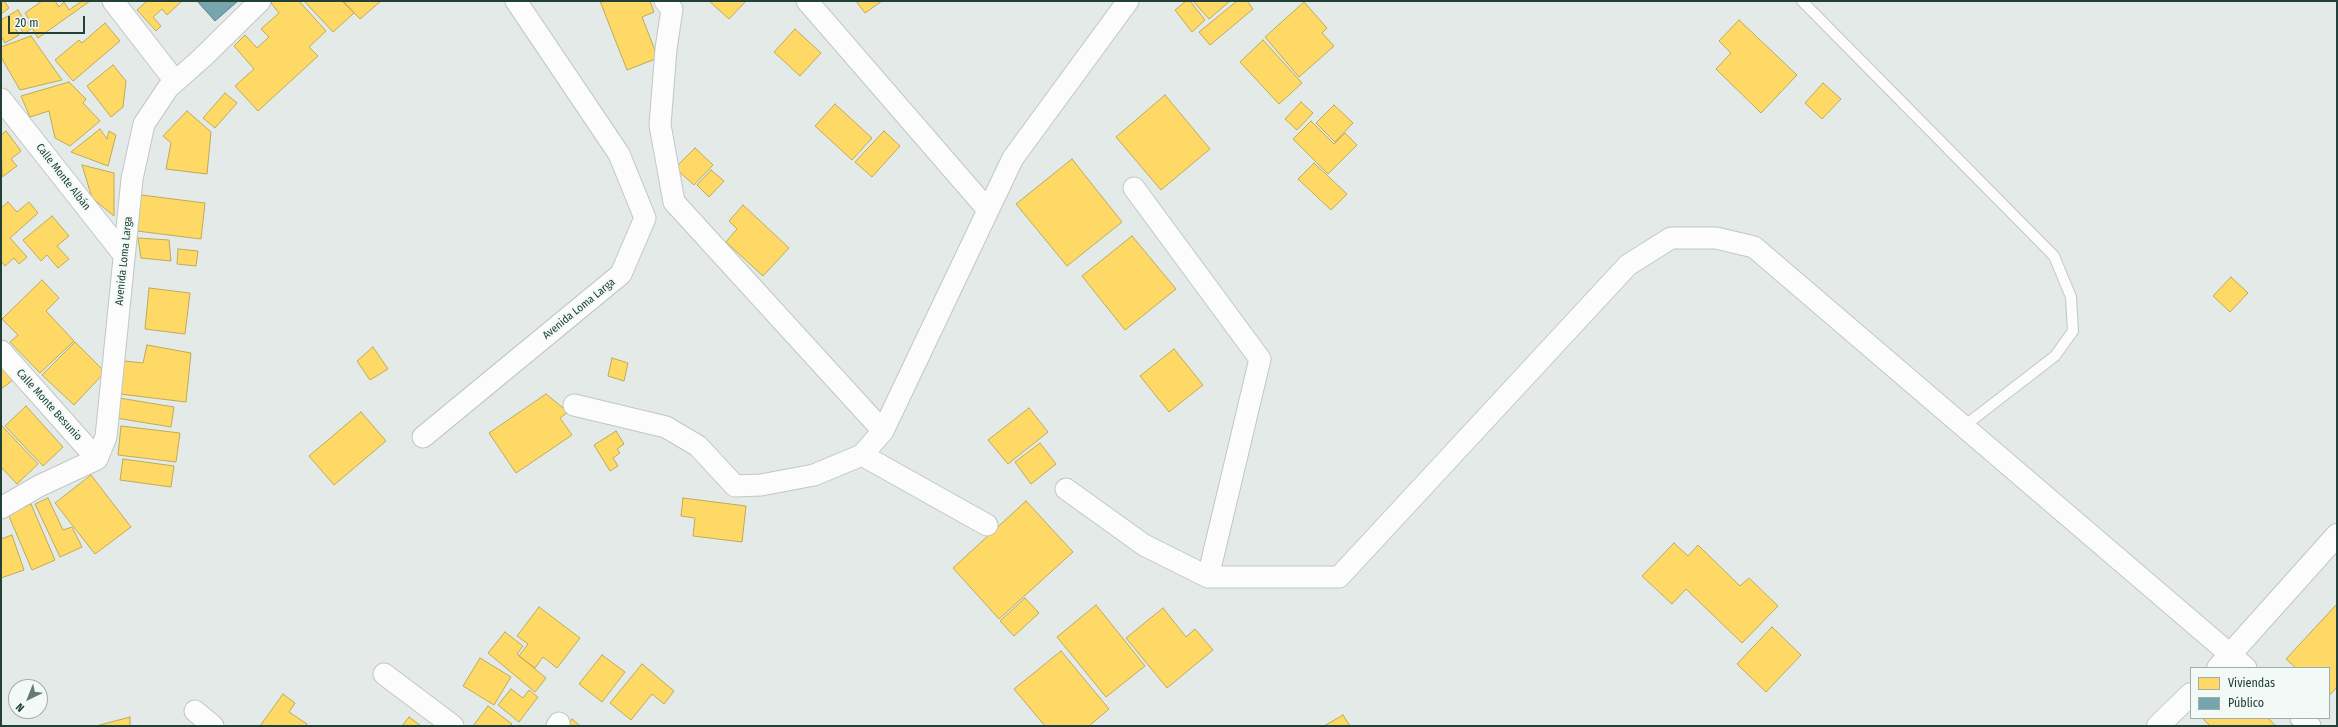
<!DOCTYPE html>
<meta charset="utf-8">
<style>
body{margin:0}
#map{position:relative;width:2338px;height:727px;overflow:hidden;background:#e4eae7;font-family:"Fira Sans Condensed",sans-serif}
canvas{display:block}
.frame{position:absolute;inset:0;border:2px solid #204038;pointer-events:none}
.legend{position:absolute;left:2190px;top:667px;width:140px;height:52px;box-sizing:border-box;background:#f2f9f6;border:1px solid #9eafaa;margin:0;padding:5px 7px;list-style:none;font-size:12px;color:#204038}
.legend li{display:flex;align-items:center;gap:8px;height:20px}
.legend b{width:20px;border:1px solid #9eafaa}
.north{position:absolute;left:8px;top:679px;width:40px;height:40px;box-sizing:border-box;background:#f2f9f6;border:1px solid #9eafaa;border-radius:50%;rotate:223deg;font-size:11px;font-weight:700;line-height:16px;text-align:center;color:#204038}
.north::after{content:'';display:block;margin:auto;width:14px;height:18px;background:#657c75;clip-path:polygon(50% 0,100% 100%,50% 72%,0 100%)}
.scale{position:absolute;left:8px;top:16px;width:77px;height:18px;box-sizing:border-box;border:2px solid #204038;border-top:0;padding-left:5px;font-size:12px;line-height:14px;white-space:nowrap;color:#204038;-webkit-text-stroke:3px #f2f9f6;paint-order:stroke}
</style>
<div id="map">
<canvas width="2338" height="727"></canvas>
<div class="frame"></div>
<ul class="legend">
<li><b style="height:11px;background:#ffd966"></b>Viviendas</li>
<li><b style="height:11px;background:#76a5af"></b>Público</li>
</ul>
<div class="north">N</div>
<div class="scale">20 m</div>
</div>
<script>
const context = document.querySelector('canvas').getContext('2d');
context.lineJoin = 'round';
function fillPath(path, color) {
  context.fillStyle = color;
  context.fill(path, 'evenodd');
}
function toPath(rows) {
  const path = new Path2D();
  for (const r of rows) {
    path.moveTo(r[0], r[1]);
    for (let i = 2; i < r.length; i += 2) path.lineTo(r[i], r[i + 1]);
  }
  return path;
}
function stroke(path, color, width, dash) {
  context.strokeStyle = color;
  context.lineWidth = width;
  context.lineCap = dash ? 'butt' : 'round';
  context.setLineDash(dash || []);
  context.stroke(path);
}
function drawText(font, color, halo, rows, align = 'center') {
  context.font = font + ' "Fira Sans Condensed",sans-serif';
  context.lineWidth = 4;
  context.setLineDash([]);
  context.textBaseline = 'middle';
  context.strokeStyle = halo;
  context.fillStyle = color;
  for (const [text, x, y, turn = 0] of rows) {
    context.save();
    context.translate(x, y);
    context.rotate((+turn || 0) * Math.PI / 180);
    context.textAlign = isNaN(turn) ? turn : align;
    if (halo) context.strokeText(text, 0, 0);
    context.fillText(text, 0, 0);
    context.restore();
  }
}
const homes = toPath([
 [1,1,4,1,9,8,1,14,1,1],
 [42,1,55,1,59,7,64,2,69,10,82,1,90,1,38,38,32,28,24,34,20,28,30,21,25,13,42,1],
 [147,1,182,1,167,15,162,9,153,17,161,26,156,31,137,10,147,1],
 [273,1,299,1,326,31,309,47,318,56,258,111,235,86,254,69,234,46,245,35,257,48,269,37,261,29,279,13,271,3,273,1],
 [304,1,342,1,354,13,333,32,304,1],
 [343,1,381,1,360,19,343,1],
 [600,1,650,1,654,12,642,17,658,58,627,70,600,1],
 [709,1,746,1,729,19,709,1],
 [856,1,882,1,865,13,856,1],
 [1186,1,1190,1,1205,20,1192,32,1175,10,1186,1],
 [1193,1,1230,1,1209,19,1193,1],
 [1237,1,1247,1,1253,9,1210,45,1199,32,1237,1],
 [1304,2,1327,28,1322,33,1334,46,1299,77,1265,37,1304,2],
 [18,10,25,22,15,28,19,35,5,43,1,36,1,20,18,10],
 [1739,20,1797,75,1761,113,1716,69,1731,53,1719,41,1739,20],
 [105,23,120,41,73,81,55,60,79,40,82,43,105,23],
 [795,29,821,53,800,76,774,52,795,29],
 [31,36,62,80,20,90,1,57,1,47,31,36],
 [1263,40,1302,83,1279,104,1240,62,1263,40],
 [113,65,126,81,123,107,111,117,87,86,113,65],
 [69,82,86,99,83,103,100,121,70,146,55,138,49,111,30,117,21,96,69,82],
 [1823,83,1841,99,1822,119,1805,103,1823,83],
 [225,93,237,103,215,128,203,118,225,93],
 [1165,95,1210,149,1161,190,1116,137,1165,95],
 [1301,102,1313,113,1297,130,1285,119,1301,102],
 [835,104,872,138,852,160,815,126,835,104],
 [1334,105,1353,123,1335,142,1316,123,1334,105],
 [187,111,211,132,207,174,166,169,171,143,163,136,187,111],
 [1311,121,1334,144,1345,133,1357,145,1328,174,1293,139,1311,121],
 [100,129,107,139,109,131,116,135,108,166,71,152,100,129],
 [6,131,21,151,11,159,17,166,2,177,1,135,6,131],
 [884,131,900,146,872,177,855,162,884,131],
 [695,148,713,165,694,185,675,168,695,148],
 [1072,159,1122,222,1067,266,1016,204,1072,159],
 [1314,163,1347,194,1331,210,1298,179,1314,163],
 [82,165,114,173,114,216,92,198,82,165],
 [711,170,724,181,709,197,697,185,711,170],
 [141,195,205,203,201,239,137,231,141,195],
 [8,202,17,212,29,202,38,213,10,238,27,257,19,264,14,258,5,266,1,261,1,208,8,202],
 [743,205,789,248,763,276,726,242,737,229,729,221,743,205],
 [52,216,69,236,57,246,69,259,58,268,47,255,41,261,23,240,52,216],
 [1132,236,1176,289,1125,330,1082,276,1132,236],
 [138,238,169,240,171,261,141,258,138,238],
 [178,249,198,251,196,266,177,264,178,249],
 [2231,277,2248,293,2230,312,2213,296,2231,277],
 [42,280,59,298,46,311,74,341,40,373,10,342,18,335,2,319,42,280],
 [149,288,190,293,185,334,145,329,149,288],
 [75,342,105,372,74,405,42,375,75,342],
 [147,345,191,353,186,402,120,394,124,361,143,363,147,345],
 [373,347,388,369,370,380,357,361,373,347],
 [1174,349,1203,385,1169,412,1140,376,1174,349],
 [612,358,628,363,624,381,608,376,612,358],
 [1,365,13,380,1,389,1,365],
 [546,394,568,412,560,418,572,435,516,473,489,433,546,394],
 [119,398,174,407,171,427,116,418,119,398],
 [26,406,63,447,43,466,5,426,26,406],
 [1029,408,1048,432,1008,464,988,440,1029,408],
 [361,412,386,441,334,485,309,456,361,412],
 [1,425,38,464,17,484,1,467,1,425],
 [121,426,180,433,176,462,118,455,121,426],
 [616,431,624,444,617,449,620,453,613,458,618,466,610,471,594,445,616,431],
 [1040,443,1056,464,1031,484,1015,462,1040,443],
 [123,459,174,466,171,487,120,480,123,459],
 [91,475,131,527,95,554,55,503,91,475],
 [48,498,63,530,72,527,82,547,60,557,35,504,48,498],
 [683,498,746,506,742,542,693,536,695,518,681,516,683,498],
 [1026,501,1073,552,999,619,953,568,1026,501],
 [31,504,55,560,32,570,8,514,31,504],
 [12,535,24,570,1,578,1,539,12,535],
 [1674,543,1688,556,1698,545,1740,586,1749,578,1778,606,1742,643,1686,589,1672,604,1642,576,1674,543],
 [1025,598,1039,613,1014,636,1000,621,1025,598],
 [2337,604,2337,687,2329,696,2329,668,2296,668,2286,659,2337,604],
 [1096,605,1145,666,1106,697,1057,637,1096,605],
 [539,607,580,638,557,668,543,657,535,668,519,656,528,644,517,636,539,607],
 [1163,608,1186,637,1195,629,1213,650,1167,688,1126,638,1163,608],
 [1772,627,1801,655,1766,692,1737,664,1772,627],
 [505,632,523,646,517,654,546,678,535,692,488,653,505,632],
 [1061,651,1109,709,1089,726,1045,726,1014,689,1061,651],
 [602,655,625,672,602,702,579,684,602,655],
 [480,658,511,677,494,705,463,686,480,658],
 [642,664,674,691,664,704,652,694,631,720,610,703,642,664],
 [511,689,523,698,529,690,538,697,519,722,498,705,511,689],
 [283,694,295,703,289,712,307,724,306,726,260,726,283,694],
 [488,706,512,724,510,726,473,726,488,706],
 [1343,715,1350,726,1324,726,1343,715],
 [130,717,130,726,96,726,130,717],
 [409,717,421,726,402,726,409,717],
 [2202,718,2268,718,2276,726,2210,726,2202,718],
 [572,719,580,726,567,726,572,719]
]);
const public = toPath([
 [197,1,238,1,215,21,197,1]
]);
const service = toPath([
 [1802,1,2054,256,2071,297,2073,331,2055,356,1963,427]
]);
const minor = toPath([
 [113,1,175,81],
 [665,1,672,9,666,49,660,125,674,202,883,431],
 [807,1,988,210],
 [1,99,124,255],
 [1134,188,1260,359,1208,577],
 [1,351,97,459],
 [574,405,666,427,698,446,735,486,761,485,814,475,862,455,883,431,1013,158,1128,1],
 [423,437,621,274,645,218,619,154,516,1],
 [862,455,987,525],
 [1066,489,1144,545,1208,577,1339,577,1628,265,1671,238,1716,238,1754,247,2246,668],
 [1,508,39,486,97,459,106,437,132,179,144,124,168,88,202,58,260,1],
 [384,674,453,726],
 [195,711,213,726],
 [2301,718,2310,726],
 [557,726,559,723]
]);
const tertiary = toPath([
 [2218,668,2337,535],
 [2158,726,2191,694]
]);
const streetNames = [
 ["Calle Monte Albán",63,177,52],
 ["Avenida Loma Larga",124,261,-84],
 ["Avenida Loma Larga",579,309,-39],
 ["Calle Monte Besunio",49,405,48]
];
fillPath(homes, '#ffd966');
stroke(homes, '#bcab58', 1);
fillPath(public, '#76a5af');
stroke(public, '#5c878b', 1);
stroke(service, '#c1c7c5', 12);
stroke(minor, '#c1c7c5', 23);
stroke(tertiary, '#c1c7c5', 24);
stroke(service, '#fbfcfb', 10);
stroke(minor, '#fbfcfb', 21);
stroke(tertiary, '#fbfcfb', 22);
drawText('11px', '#204038', '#f2f9f6', streetNames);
</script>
